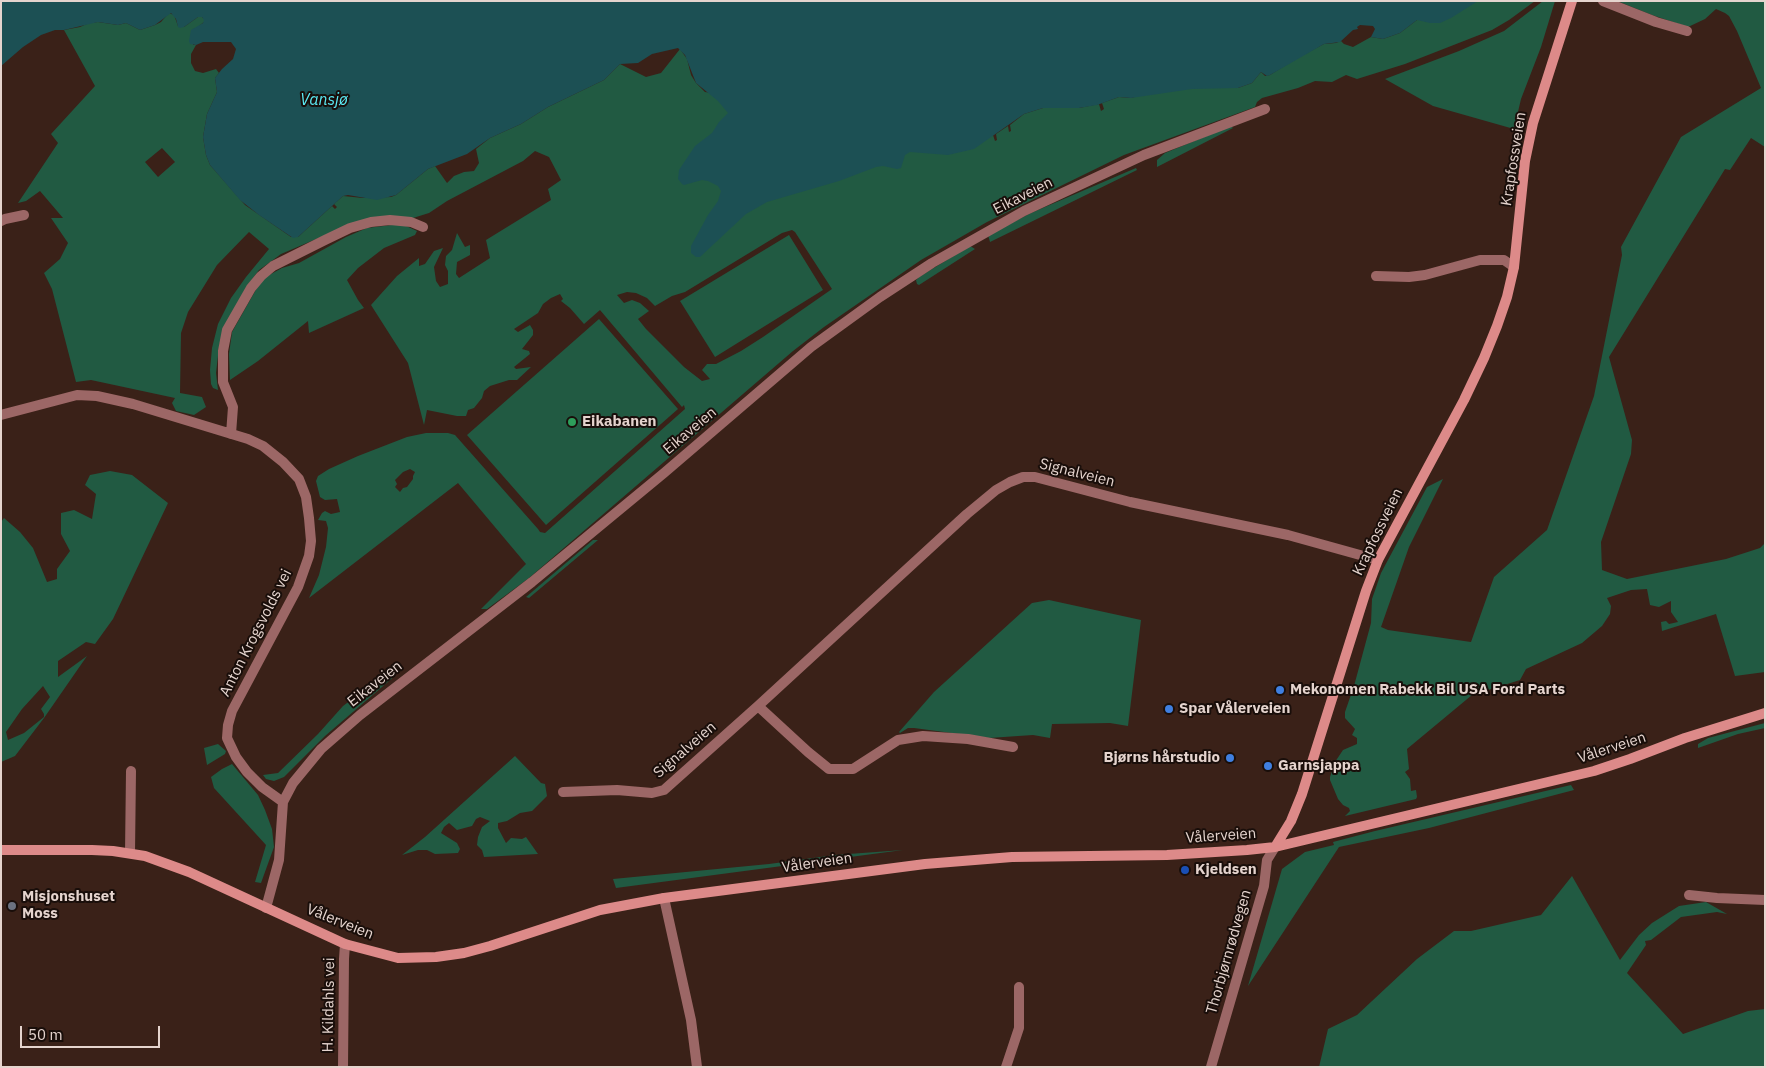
<!DOCTYPE html>
<meta charset="utf-8">
<style>
body{margin:0}
#map{position:relative;width:1766px;height:1068px;overflow:hidden;background:#3a2118;font-family:"IBM Plex Sans",sans-serif}
canvas{display:block}
.frame{position:absolute;inset:0;border:2px solid #e5d4ce;pointer-events:none}
.scale{position:absolute;left:20px;top:1026px;width:140px;height:22px;box-sizing:border-box;border:2px solid #e5d4ce;border-top:0;padding-left:6px;font-size:15px;line-height:18px;white-space:nowrap;color:#e5d4ce;-webkit-text-stroke:4px #190e0a;paint-order:stroke}
</style>
<div id="map">
<canvas width="1766" height="1068"></canvas>
<div class="frame"></div>
<div class="scale">50 m</div>
</div>
<script>
const context = document.querySelector('canvas').getContext('2d');
context.lineJoin = 'round';
function fillPath(path, color) {
  context.fillStyle = color;
  context.fill(path, 'evenodd');
}
function toPath(rows) {
  const path = new Path2D();
  for (const r of rows) {
    path.moveTo(r[0], r[1]);
    for (let i = 2; i < r.length; i += 2) path.lineTo(r[i], r[i + 1]);
  }
  return path;
}
function stroke(path, color, width, dash) {
  context.strokeStyle = color;
  context.lineWidth = width;
  context.lineCap = dash ? 'butt' : 'round';
  context.setLineDash(dash || []);
  context.stroke(path);
}
function drawText(font, color, halo, rows, align = 'center') {
  context.font = font + ' "IBM Plex Sans",sans-serif';
  context.lineWidth = 4;
  context.setLineDash([]);
  context.textBaseline = 'middle';
  context.strokeStyle = halo;
  context.fillStyle = color;
  for (const [text, x, y, turn = 0] of rows) {
    context.save();
    context.translate(x, y);
    context.rotate((+turn || 0) * Math.PI / 180);
    context.textAlign = isNaN(turn) ? turn : align;
    if (halo) context.strokeText(text, 0, 0);
    context.fillText(text, 0, 0);
    context.restore();
  }
}
const green = toPath([
 [1409,1,1535,1,1509,20,1492,30,1405,64,1357,79,1346,75,1332,82,1315,81,1298,88,1262,98,1257,102,1255,107,1124,155,987,222,921,260,824,327,793,351,529,578,487,609,481,609,526,564,458,483,309,598,319,575,326,547,328,528,326,521,318,520,322,513,325,511,331,514,340,512,337,499,325,500,320,497,316,481,318,476,329,469,358,456,407,437,426,433,448,433,455,435,538,529,540,532,545,533,685,409,684,405,682,407,600,310,584,324,570,308,561,301,563,299,560,294,551,298,543,304,538,313,514,329,518,332,530,325,533,330,533,335,522,349,529,351,530,354,514,367,516,369,531,367,517,380,509,380,490,386,484,391,482,398,474,408,468,410,466,416,457,416,427,410,424,425,408,363,371,305,397,276,419,258,419,266,425,264,434,251,443,248,434,267,436,281,440,287,448,284,448,271,445,265,446,256,452,250,457,233,465,247,470,245,470,255,457,262,456,274,459,278,490,258,486,240,551,200,548,189,561,180,549,157,535,151,523,161,447,201,429,213,413,218,328,234,281,254,273,260,259,270,247,286,224,328,219,347,216,373,218,390,213,388,211,384,210,370,212,348,218,324,231,298,246,277,269,249,249,232,217,265,188,312,181,333,180,393,202,397,206,407,194,415,176,411,172,403,175,398,91,380,76,382,52,289,44,273,60,259,68,243,51,218,63,218,40,191,26,201,18,203,58,143,51,134,95,86,64,30,80,27,89,23,98,22,118,25,126,23,140,30,155,25,161,22,169,13,174,15,178,26,184,27,198,17,201,16,204,19,204,22,199,26,193,45,196,45,191,54,191,63,195,71,203,73,216,69,219,73,215,78,217,92,207,114,203,137,206,155,210,165,245,205,291,237,298,237,332,206,335,209,337,207,334,204,343,196,363,198,391,197,396,195,428,169,435,166,447,183,454,176,464,172,474,171,479,163,476,149,490,138,521,124,548,107,604,80,620,64,646,77,661,73,680,49,687,59,691,75,696,83,705,92,993,135,995,141,997,140,996,134,1008,126,1009,132,1011,131,1010,125,1024,114,1043,108,1079,108,1099,104,1101,111,1104,109,1102,103,1119,97,1131,98,1138,96,1145,59,1238,88,1252,83,1261,72,1265,76,1270,75,1297,58,1324,44,1336,43,1341,41,1344,44,1353,47,1371,37,1383,39,1400,33,1417,20],
 [162,148,175,162,158,177,145,162],
 [792,230,795,232,832,289,763,337,741,351,716,364,707,364,702,370,710,379,702,381,684,367,646,329,638,319,649,311,640,303,632,300,624,303,617,295,627,292,636,293,647,298,655,306,672,296,685,292,782,233],
 [410,469,415,472,413,476,413,479,407,487,403,488,400,492,395,487,397,484,395,480,403,472],
 [1543,1,1555,1,1541,47,1521,99,1514,129,1433,106,1385,79,1459,51,1504,31],
 [1617,1,1765,1,1765,147,1751,138,1730,170,1725,169,1609,357,1632,440,1631,454,1601,542,1602,570,1627,579,1726,559,1760,548,1765,543,1765,672,1735,676,1716,614,1662,631,1661,622,1666,621,1669,624,1678,622,1671,612,1671,601,1659,607,1650,605,1647,589,1631,590,1607,598,1611,606,1610,614,1602,626,1582,643,1526,669,1520,680,1472,695,1407,749,1409,769,1405,772,1410,779,1411,791,1416,790,1417,797,1416,799,1345,816,1350,811,1349,808,1343,805,1338,799,1330,780,1330,777,1335,762,1343,750,1357,744,1357,738,1352,735,1355,729,1345,718,1345,712,1354,686,1371,623,1372,599,1381,573,1427,487,1443,479,1409,547,1381,627,1388,630,1471,642,1494,577,1547,530,1594,396,1622,255,1621,247,1681,137,1761,88,1737,31,1729,16,1725,13,1716,9,1705,19,1688,27,1652,15],
 [1231,126,1233,128,1157,167,1157,160,1165,153],
 [1136,168,1137,170,990,242,988,235,1031,213],
 [392,225,404,225,417,231,415,235,384,248,358,268,347,280,358,300,364,308,309,333,308,321,258,361,230,380,229,354,232,332,262,279,282,268,299,263,346,237,367,228],
 [789,235,823,290,715,357,680,301],
 [970,246,975,249,919,285,917,284,916,280,919,277],
 [599,319,678,409,546,525,467,435],
 [110,471,132,475,168,503,113,619,95,644,86,642,58,661,58,677,87,656,44,718,15,756,1,762,1,522,4,518,20,532,33,548,47,582,57,579,57,569,70,551,61,534,61,513,74,510,92,519,96,494,85,485,90,475],
 [43,686,50,697,41,709,44,714,44,717,24,733,8,740,6,732,22,709],
 [593,540,598,540,529,598,526,597],
 [1049,600,1141,620,1128,726,1110,723,1052,724,1050,738,1033,735,989,738,914,728,908,728,900,733,899,732,934,692,1032,603],
 [392,669,396,675,325,736,284,777,274,781,266,779,263,775,278,773,318,734,343,706],
 [1765,723,1765,728,1738,734,1698,748,1698,744,1708,738],
 [218,744,226,751,225,754,207,765,204,748],
 [515,756,541,783,545,784,547,796,532,811,520,813,507,821,498,823,498,828,506,843,511,838,522,839,526,837,538,854,484,857,482,850,477,845,478,837,482,827,490,821,480,817,476,819,472,826,457,830,449,823,444,827,441,833,457,843,460,849,458,853,435,854,427,850,418,850,402,855,425,837],
 [232,764,258,795,265,810,272,829,274,847,261,883,255,882,266,845,214,788,211,777,222,769],
 [1571,785,1574,790,1429,828,1339,847,1248,986,1282,869,1305,852,1334,845,1333,842,1375,831],
 [903,850,616,888,613,879,769,864,835,855],
 [1572,876,1620,960,1639,935,1652,923,1679,906,1706,902,1727,914,1717,912,1681,917,1651,940,1645,941,1646,945,1627,973,1683,1034,1748,1011,1765,1009,1765,1067,1319,1067,1328,1029,1357,1015,1417,959,1454,931,1471,931,1541,915]
]);
const water = toPath([
 [1,1,1478,1,1451,18,1440,23,1430,23,1417,20,1400,33,1383,39,1371,37,1375,29,1373,26,1360,25,1357,27,1358,29,1353,30,1340,42,1324,44,1317,48,1270,75,1267,76,1261,72,1252,83,1238,88,1192,89,1131,98,1119,97,1097,105,1079,108,1043,108,1024,114,974,149,948,155,910,152,905,155,901,168,897,169,883,166,876,167,839,181,767,202,746,214,700,257,696,257,691,253,691,246,708,215,718,201,721,191,718,186,708,181,702,180,684,185,682,184,678,179,679,170,695,146,712,133,719,122,728,113,718,101,696,83,685,55,678,48,652,54,638,63,620,64,604,80,548,107,521,124,490,138,467,154,428,169,396,195,377,200,348,195,343,196,298,237,293,238,259,215,240,200,210,165,206,155,203,137,207,114,217,92,215,78,222,69,233,59,236,49,231,42,203,42,196,45,190,44,189,41,191,30,203,23,204,20,202,17,198,17,184,27,180,28,178,27,176,19,171,13,155,25,140,30,126,23,118,25,98,22,64,30,55,30,41,35,23,47,1,66]
]);
const street = toPath([
 [1603,1,1656,22,1687,31],
 [1,221,5,219,24,215],
 [1376,276,1409,277,1425,275,1480,260,1504,260,1514,267],
 [1,415,77,395,97,396,133,404,248,439,263,446,283,462,299,479,306,497,309,518,311,541,309,556,298,587,232,711,228,725,227,738,236,757,247,772,262,787,283,802],
 [231,434,233,407,223,382,223,351,227,330,251,288,261,276,273,266,325,240,350,228,371,222,390,220,411,222,423,227],
 [758,706,808,752,829,769,853,769,898,740,923,736,968,739,1013,747],
 [563,792,617,790,652,793,664,790,758,706,967,514,996,490,1010,482,1023,477,1035,477,1130,502,1288,535,1378,560],
 [130,853,131,771],
 [1689,895,1717,898,1765,900],
 [664,898,691,1020,697,1067],
 [266,908,279,860,283,802,293,783,321,749,360,715,532,582,664,473,811,347,880,297,932,263,1024,211,1144,155,1265,109],
 [343,1067,344,959,345,944],
 [1006,1067,1019,1028,1019,987],
 [1211,1067,1264,886,1267,860,1275,847]
]);
const secondary = toPath([
 [1275,847,1291,821,1302,794,1366,591,1378,560,1464,400,1484,358,1497,326,1507,297,1514,267,1525,161,1533,123,1572,1],
 [1,850,92,850,113,851,145,856,189,872,345,944,398,958,436,957,464,953,490,946,600,910,664,898,925,864,1012,857,1167,855,1247,850,1275,847,1594,771,1630,759,1685,738,1765,713]
]);
const markers = [
 [572,422,5,"#2e9e5b"],
 [1280,690,5,"#3f7fe0"],
 [1169,709,5,"#3f7fe0"],
 [1230,758,5,"#3f7fe0"],
 [1268,766,5,"#3f7fe0"],
 [1185,870,5,"#1a4fb4"],
 [12,906,5,"#6b7280"]
];
const streetNames = [
 ["Krapfossveien",1514,159,-81],
 ["Eikaveien",1023,196,-27],
 ["Eikaveien",690,431,-40],
 ["Signalveien",1077,473,14],
 ["Krapfossveien",1378,532,-64],
 ["Anton Krogsvolds vei",256,633,-63],
 ["Eikaveien",375,684,-38],
 ["Vålerveien",1612,748,-18],
 ["Signalveien",685,750,-41],
 ["Vålerveien",1221,836,-4],
 ["Vålerveien",817,863,-8],
 ["Vålerveien",340,922,22],
 ["Thorbjørnrødvegen",1229,952,-74],
 ["H. Kildahls vei",329,1005,-89]
];
const poiNames = [
 ["Eikabanen",582,422],
 ["Mekonomen Rabekk Bil USA Ford Parts",1290,690],
 ["Spar Vålerveien",1179,709],
 ["Bjørns hårstudio",1220,758,"right"],
 ["Garnsjappa",1278,766],
 ["Kjeldsen",1195,870],
 ["Misjonshuset",22,897],
 ["Moss",22,914]
];
const waterNames = [
 ["Vansjø",324,100]
];
fillPath(green, '#215a42');
fillPath(water, '#1c5054');
stroke(street, '#9c6766', 10);
stroke(secondary, '#dd8a89', 10);
for (const [x, y, r, color] of markers) {
  const dot = new Path2D();
  dot.arc(x, y, r, 0, 2 * Math.PI);
  context.fillStyle = color;
  context.fill(dot);
  stroke(dot, '#190e0a', 2);
}
drawText('15px', '#e5d4ce', '#190e0a', streetNames);
drawText('bold 15px', '#e5d4ce', '#190e0a', poiNames, 'left');
drawText('italic 16px', '#5beaf4', '#190e0a', waterNames);
</script>
